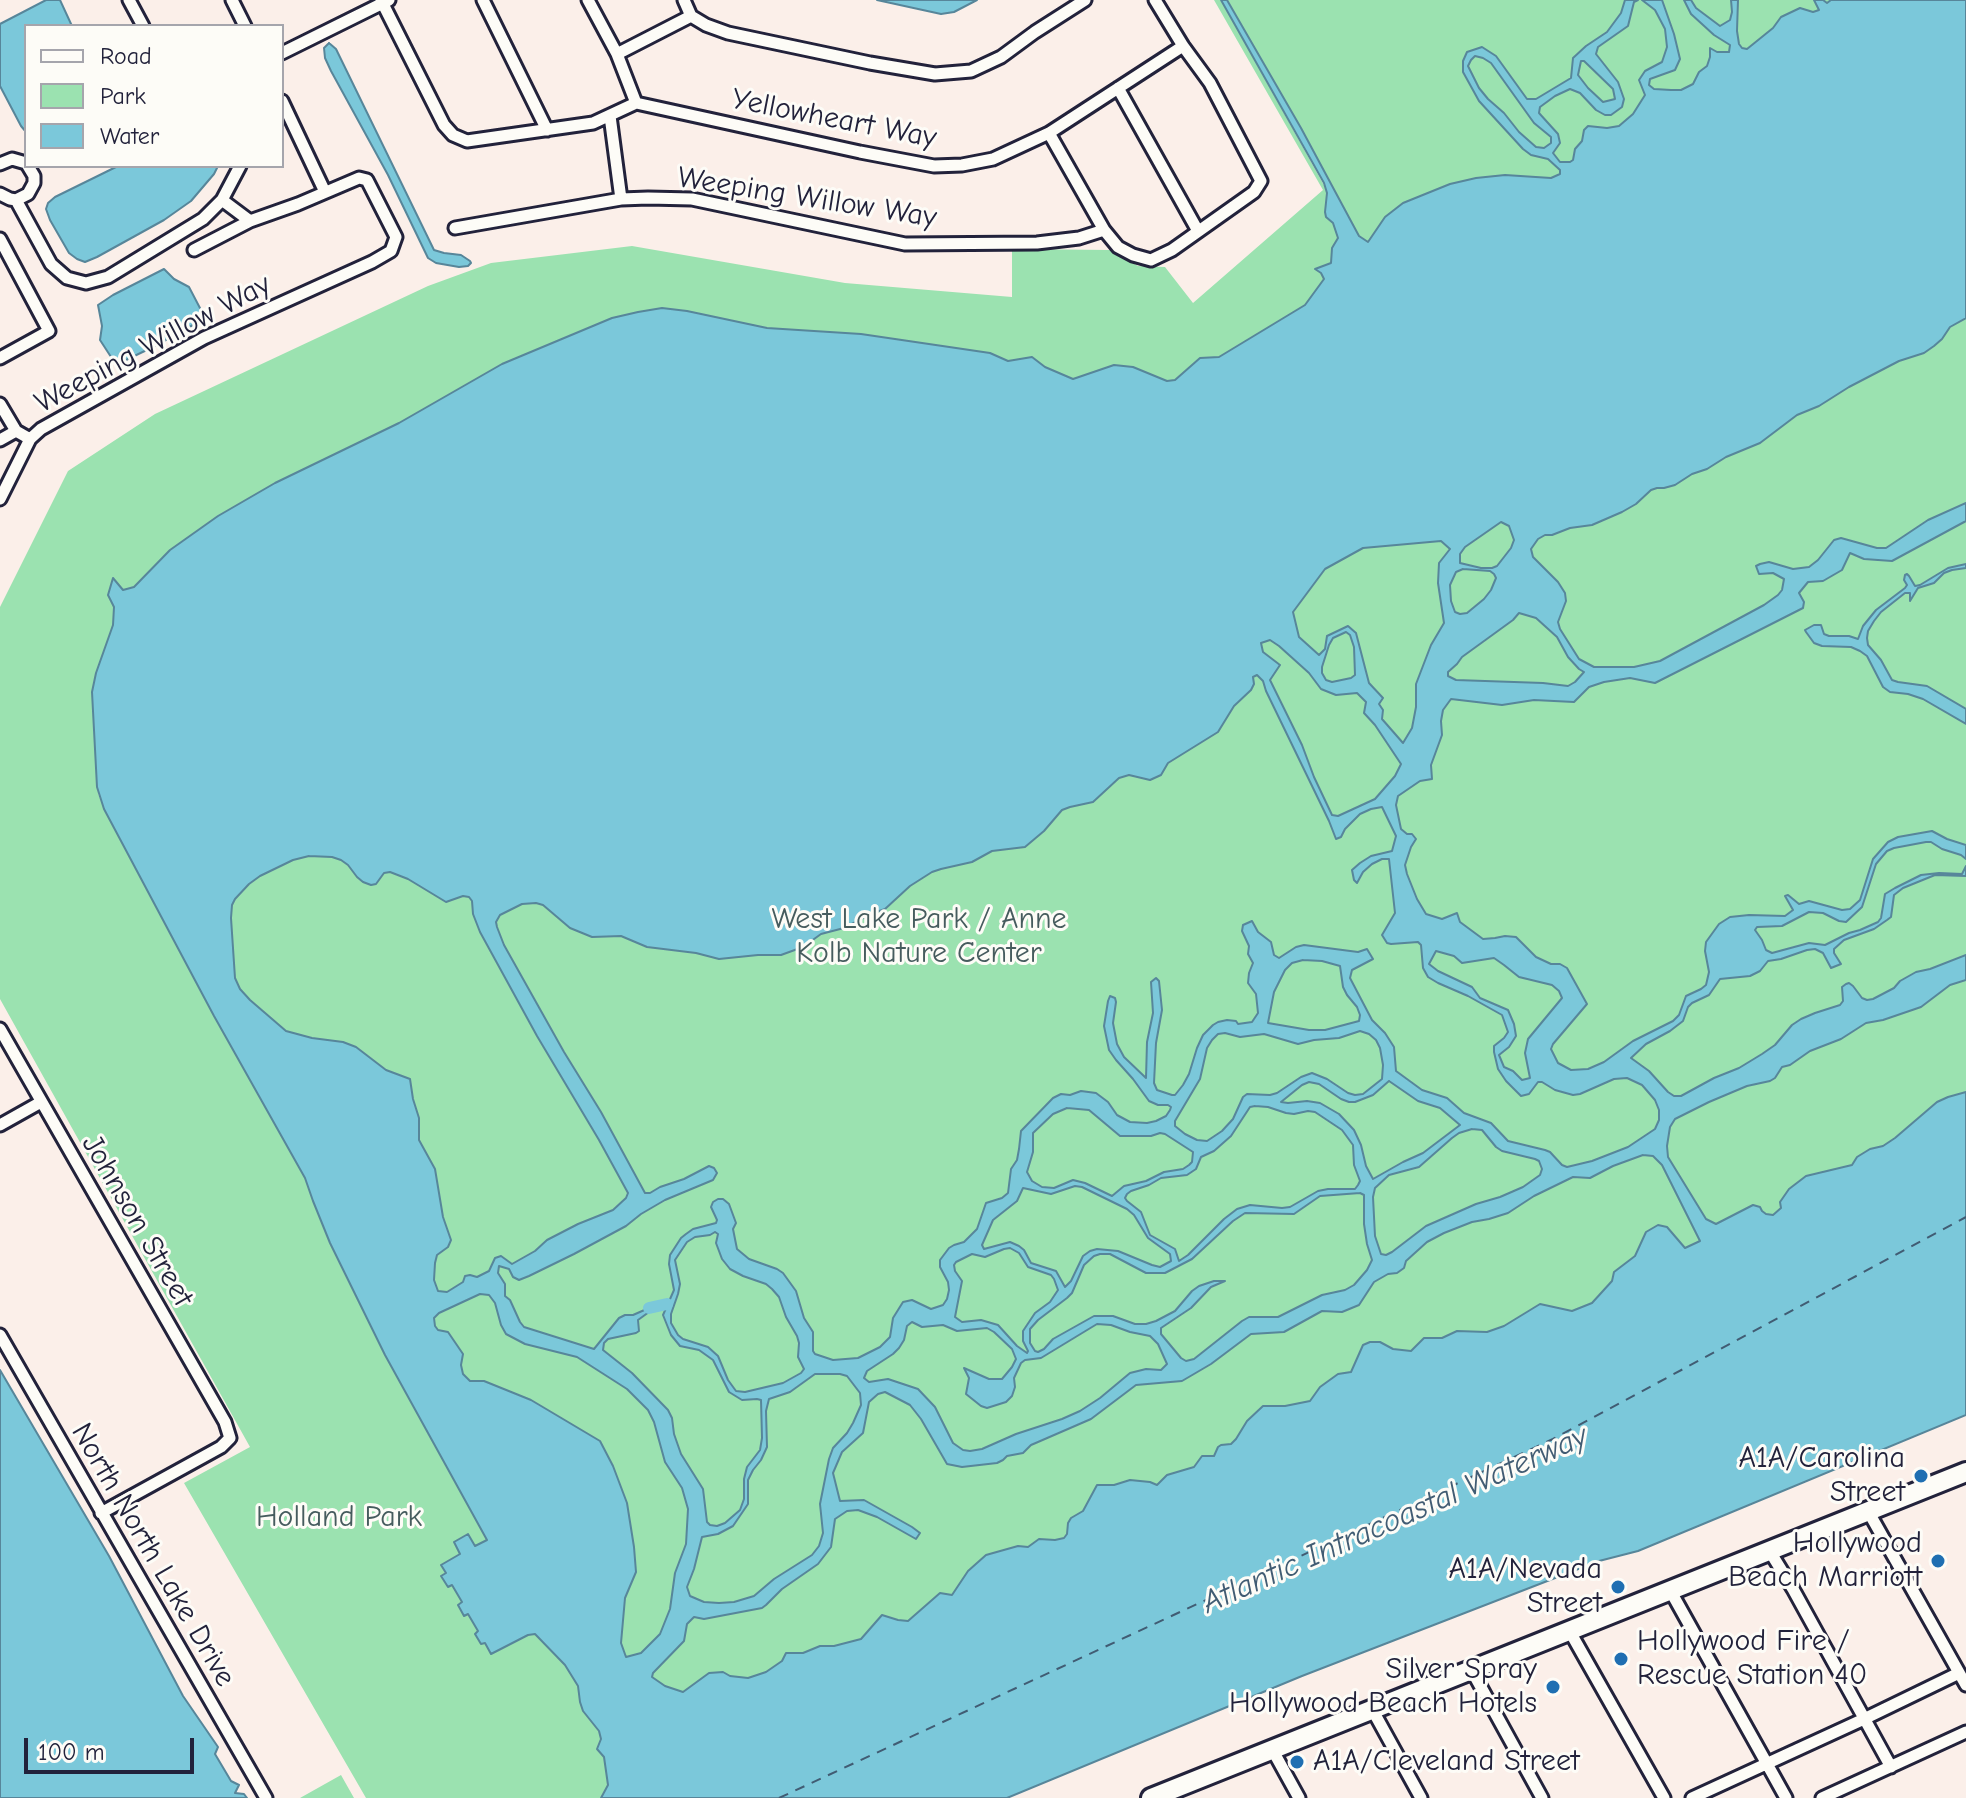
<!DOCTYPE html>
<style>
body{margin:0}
#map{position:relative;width:1966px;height:1798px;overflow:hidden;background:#fbefe9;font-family:"Comic Neue",sans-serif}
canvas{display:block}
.legend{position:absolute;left:24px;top:24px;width:260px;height:144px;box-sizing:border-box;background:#fdfcf7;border:2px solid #a5a5ac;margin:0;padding:10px 14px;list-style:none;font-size:24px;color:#22223b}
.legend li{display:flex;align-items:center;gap:16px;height:40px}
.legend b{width:40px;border:2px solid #a5a5ac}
.scale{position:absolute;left:24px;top:1738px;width:170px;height:36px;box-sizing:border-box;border:4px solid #22223b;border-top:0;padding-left:10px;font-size:24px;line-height:28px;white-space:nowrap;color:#22223b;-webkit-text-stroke:6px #fdfcf7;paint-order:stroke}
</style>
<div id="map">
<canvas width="1966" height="1798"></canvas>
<ul class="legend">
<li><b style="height:10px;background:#fdfcf7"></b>Road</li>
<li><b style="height:22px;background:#9be2b0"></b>Park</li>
<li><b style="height:22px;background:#7bc8da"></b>Water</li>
</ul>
<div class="scale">100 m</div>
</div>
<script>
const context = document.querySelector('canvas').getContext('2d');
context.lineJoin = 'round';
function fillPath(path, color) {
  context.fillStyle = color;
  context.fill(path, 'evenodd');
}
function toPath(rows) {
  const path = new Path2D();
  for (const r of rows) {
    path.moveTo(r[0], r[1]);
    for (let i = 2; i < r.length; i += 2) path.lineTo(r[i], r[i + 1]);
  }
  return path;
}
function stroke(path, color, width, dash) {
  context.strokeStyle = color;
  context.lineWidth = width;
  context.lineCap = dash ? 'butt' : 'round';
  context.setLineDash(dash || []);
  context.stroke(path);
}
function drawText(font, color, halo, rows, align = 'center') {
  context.font = font + ' "Comic Neue",sans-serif';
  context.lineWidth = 6;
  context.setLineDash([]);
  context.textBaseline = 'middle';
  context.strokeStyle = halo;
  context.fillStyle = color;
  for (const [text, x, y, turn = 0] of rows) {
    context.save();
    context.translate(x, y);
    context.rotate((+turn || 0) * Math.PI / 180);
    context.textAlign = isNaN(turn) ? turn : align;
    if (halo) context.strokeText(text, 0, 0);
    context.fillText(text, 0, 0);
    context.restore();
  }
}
const green = toPath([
 [1214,0,1221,0,1325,187,1330,184,1226,0,1966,0,1966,1155,634,1760,106,799,98,667,92,692,97,787,99,796,214,1016,305,1178,313,1201,330,1243,385,1355,487,1540,475,1547,454,1542,460,1554,446,1573,442,1576,452,1584,462,1602,458,1605,464,1615,468,1613,491,1654,528,1635,535,1634,565,1665,578,1686,580,1702,583,1711,599,1730,601,1739,597,1749,604,1757,607,1767,608,1786,601,1798,366,1798,184,1483,250,1447,0,999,0,607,68,471,155,414,428,286,491,263,632,246,845,283,1012,297,1012,249,1110,250,1138,266,1165,267,1193,303,1323,190],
 [341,1775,354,1798,300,1798]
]);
const water = toPath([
 [46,0,60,0,72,26,26,26,26,132,21,126,0,86,0,24,46,0],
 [877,0,977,0,954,12,941,14,877,0],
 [1221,0,1227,0,1301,128,1359,236,1368,242,1385,217,1403,203,1450,184,1476,178,1505,175,1551,178,1560,174,1560,170,1548,159,1531,155,1523,149,1479,101,1463,72,1463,61,1467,52,1482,47,1496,56,1527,99,1536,99,1571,78,1573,58,1586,46,1607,32,1621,13,1625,0,1638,0,1634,2,1628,26,1598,47,1596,54,1618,82,1624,99,1622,107,1611,115,1605,115,1596,110,1580,93,1570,89,1555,96,1540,107,1539,113,1558,134,1560,143,1553,153,1560,162,1570,162,1573,160,1575,149,1582,141,1584,130,1588,126,1607,128,1619,126,1633,114,1645,95,1639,80,1645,71,1662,62,1667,47,1665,29,1655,10,1642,0,1662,0,1674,34,1680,59,1675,70,1650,79,1649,85,1654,89,1671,90,1681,90,1693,84,1699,72,1707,66,1710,57,1710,48,1717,52,1729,52,1730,45,1714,35,1691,14,1684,0,1691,0,1696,8,1720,26,1730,20,1732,12,1731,0,1738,0,1737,31,1739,44,1742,48,1747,49,1773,28,1781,17,1800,8,1813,12,1819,10,1814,0,1823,0,1827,3,1831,0,1966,0,1966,318,1950,327,1942,339,1934,346,1924,353,1899,361,1849,387,1819,406,1797,415,1760,443,1726,457,1707,469,1692,474,1675,485,1664,488,1657,488,1651,490,1636,504,1622,512,1592,525,1570,528,1552,535,1545,535,1538,539,1531,549,1533,557,1558,582,1565,593,1566,601,1558,622,1560,629,1579,659,1594,667,1634,667,1660,661,1764,605,1778,595,1782,590,1784,579,1773,573,1759,574,1756,566,1760,564,1769,562,1793,569,1809,567,1818,560,1834,540,1841,538,1877,548,1886,548,1928,520,1966,503,1966,521,1892,561,1864,559,1850,553,1842,570,1823,581,1808,582,1799,593,1804,602,1803,608,1655,683,1630,678,1604,682,1589,687,1574,702,1534,700,1502,705,1451,699,1443,710,1441,721,1442,735,1431,765,1432,779,1420,781,1398,796,1396,805,1401,829,1407,834,1412,834,1416,839,1411,847,1405,865,1407,874,1417,899,1426,914,1442,919,1457,913,1460,922,1483,939,1495,938,1505,936,1516,937,1536,957,1551,964,1560,964,1567,968,1587,1004,1553,1044,1551,1049,1558,1063,1571,1070,1588,1069,1604,1062,1633,1041,1673,1021,1679,1015,1686,996,1701,989,1706,985,1709,972,1705,951,1706,942,1719,924,1730,917,1749,915,1785,916,1793,910,1785,896,1788,895,1799,904,1809,901,1842,910,1850,909,1860,900,1873,859,1888,842,1898,837,1932,831,1947,839,1966,845,1966,859,1961,855,1942,849,1931,842,1926,842,1894,848,1887,851,1876,864,1862,907,1846,922,1839,921,1823,913,1809,912,1782,926,1757,927,1755,930,1762,940,1766,950,1772,953,1809,943,1825,945,1849,933,1860,930,1878,922,1881,918,1885,894,1895,888,1921,875,1939,873,1962,874,1966,866,1966,876,1935,875,1903,888,1894,895,1891,917,1887,920,1874,929,1844,940,1834,949,1834,953,1841,964,1831,968,1823,953,1815,949,1807,950,1781,959,1768,961,1760,971,1750,976,1720,979,1709,995,1692,1003,1688,1007,1683,1021,1670,1031,1646,1044,1631,1058,1649,1071,1668,1092,1674,1096,1681,1096,1714,1078,1739,1068,1762,1054,1775,1045,1792,1025,1801,1019,1815,1013,1840,1005,1843,1001,1842,987,1846,984,1849,983,1853,986,1862,998,1867,1000,1873,999,1894,988,1900,981,1916,972,1930,969,1966,955,1966,980,1950,985,1921,1007,1883,1020,1866,1023,1841,1039,1810,1051,1790,1065,1782,1067,1775,1078,1770,1081,1747,1086,1709,1102,1675,1119,1670,1127,1667,1146,1668,1157,1706,1219,1716,1224,1753,1205,1760,1207,1762,1211,1766,1214,1773,1215,1781,1208,1780,1202,1789,1189,1806,1176,1852,1165,1857,1157,1870,1149,1883,1146,1895,1138,1937,1102,1948,1097,1966,1092,1966,1415,1638,1551,1599,1561,1302,1676,1007,1798,601,1798,608,1785,604,1757,597,1749,601,1739,599,1731,583,1711,580,1702,578,1686,565,1665,535,1634,528,1635,491,1654,485,1643,481,1644,475,1634,478,1631,468,1614,464,1616,458,1605,462,1602,452,1585,448,1587,441,1576,446,1573,441,1565,460,1554,454,1542,468,1534,475,1546,487,1540,385,1355,330,1243,313,1201,305,1178,214,1016,104,809,97,787,92,692,96,673,113,625,114,607,108,595,113,578,123,590,134,587,170,550,218,516,275,483,399,423,502,364,612,318,638,312,662,308,687,311,767,328,861,334,990,353,1008,361,1032,357,1045,367,1073,379,1114,365,1133,367,1167,381,1175,380,1200,358,1219,357,1305,305,1324,279,1321,273,1315,269,1331,263,1332,248,1338,238,1333,223,1326,217,1325,212,1327,193,1324,183,1221,0],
 [1475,56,1483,58,1491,63,1534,123,1551,137,1551,143,1544,148,1536,147,1519,132,1504,113,1488,99,1479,88,1468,66,1471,60,1475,56],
 [1581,61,1584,61,1613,89,1615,99,1603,102,1588,88,1578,75,1581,61],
 [1501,522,1509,526,1514,540,1511,548,1497,566,1492,568,1481,568,1460,563,1460,554,1465,547,1501,522],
 [1441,541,1450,549,1439,563,1438,583,1444,623,1431,645,1416,684,1416,707,1412,728,1403,743,1382,719,1383,710,1379,704,1383,698,1369,683,1356,633,1348,626,1327,636,1325,649,1319,655,1299,637,1293,612,1325,569,1363,548,1441,541],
 [1463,569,1490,571,1494,574,1496,578,1491,590,1484,599,1467,613,1460,614,1455,612,1451,601,1450,585,1456,572,1463,569],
 [1519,613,1536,618,1557,637,1568,657,1579,669,1584,672,1575,682,1568,686,1543,683,1456,680,1448,676,1448,672,1457,664,1462,657,1513,620,1519,613],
 [1346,632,1350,635,1354,647,1355,675,1351,678,1332,682,1326,680,1322,673,1322,667,1329,645,1333,638,1346,632],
 [1270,640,1279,646,1309,673,1321,689,1336,695,1357,693,1366,702,1364,713,1375,725,1401,764,1395,776,1375,799,1338,816,1332,815,1314,777,1302,745,1270,680,1280,665,1263,652,1261,643,1270,640],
 [1257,675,1263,681,1266,691,1329,821,1336,839,1341,837,1345,829,1360,814,1371,809,1382,807,1396,836,1392,851,1371,856,1360,863,1352,870,1354,880,1357,883,1363,872,1372,864,1382,859,1389,859,1395,913,1382,935,1387,943,1391,944,1418,942,1421,945,1423,968,1428,977,1438,983,1468,996,1502,1015,1508,1032,1504,1038,1494,1046,1494,1052,1498,1069,1506,1081,1521,1096,1529,1094,1538,1082,1542,1082,1555,1090,1573,1095,1580,1094,1614,1079,1627,1078,1642,1085,1655,1100,1659,1110,1659,1120,1655,1129,1628,1147,1592,1161,1567,1167,1562,1165,1550,1152,1545,1150,1508,1141,1491,1123,1464,1113,1447,1098,1422,1090,1396,1071,1394,1047,1385,1033,1372,1020,1350,978,1352,970,1373,959,1367,949,1358,952,1304,945,1296,947,1279,958,1274,955,1271,942,1258,932,1252,921,1243,925,1242,931,1249,946,1248,954,1253,963,1249,973,1248,983,1256,994,1258,1013,1252,1022,1238,1024,1236,1021,1227,1020,1218,1022,1213,1025,1203,1035,1197,1048,1189,1074,1183,1085,1175,1095,1172,1095,1157,1090,1154,1083,1156,1043,1162,1010,1159,981,1156,978,1151,982,1153,1013,1147,1042,1146,1078,1124,1057,1117,1044,1113,1023,1116,1002,1115,998,1110,996,1108,1001,1104,1026,1109,1050,1116,1060,1133,1079,1149,1101,1158,1105,1168,1105,1171,1107,1170,1110,1166,1116,1156,1121,1147,1123,1130,1122,1117,1115,1108,1102,1096,1093,1081,1091,1070,1095,1061,1094,1053,1098,1021,1131,1019,1149,1017,1160,1011,1169,1008,1193,1002,1198,986,1203,977,1229,964,1242,954,1245,949,1248,940,1260,940,1267,948,1282,949,1290,947,1299,943,1305,931,1309,912,1300,903,1302,893,1318,890,1337,880,1347,858,1358,833,1360,815,1354,813,1351,813,1332,804,1318,796,1291,783,1273,777,1269,749,1259,737,1249,733,1229,736,1223,729,1204,723,1199,718,1199,713,1202,711,1207,717,1220,716,1223,693,1229,686,1234,681,1238,670,1255,669,1264,674,1290,663,1315,671,1335,680,1346,699,1350,713,1360,729,1392,742,1400,757,1399,761,1400,762,1438,760,1450,747,1467,744,1479,744,1499,740,1510,725,1523,717,1526,710,1525,707,1522,703,1489,681,1454,674,1434,672,1418,668,1410,632,1373,603,1350,604,1343,608,1339,636,1333,639,1331,638,1320,649,1312,649,1308,633,1315,625,1315,619,1318,594,1349,524,1327,520,1322,510,1300,505,1296,505,1284,498,1273,499,1266,509,1269,513,1277,519,1280,529,1276,574,1254,626,1226,641,1214,665,1200,713,1180,717,1173,714,1168,709,1166,684,1179,660,1187,650,1193,645,1193,601,1112,564,1052,504,945,497,927,496,922,500,915,522,904,536,903,543,905,570,928,592,937,621,936,647,947,696,953,719,959,758,955,781,955,803,947,821,934,844,928,871,914,885,909,910,886,932,872,941,869,972,862,992,851,1025,847,1044,831,1062,810,1070,807,1093,802,1119,778,1129,775,1150,780,1161,775,1168,763,1218,732,1234,706,1251,690,1254,684,1253,677,1257,675],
 [309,856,332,857,341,860,348,865,357,877,363,882,371,885,376,884,384,873,390,872,408,879,446,902,463,896,469,897,472,901,473,914,480,932,537,1036,599,1140,628,1193,626,1198,613,1210,578,1224,547,1240,535,1251,512,1264,501,1256,495,1258,489,1271,477,1277,470,1275,465,1276,463,1282,447,1292,438,1291,434,1280,435,1263,437,1255,448,1247,451,1240,443,1217,435,1169,419,1140,419,1118,413,1099,410,1079,386,1070,356,1047,343,1042,312,1038,286,1031,250,1000,240,989,235,978,231,918,232,905,235,899,249,884,260,876,293,860,309,856],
 [1436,951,1454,956,1462,963,1494,958,1504,965,1519,977,1552,985,1559,991,1562,998,1528,1039,1525,1053,1530,1078,1522,1080,1513,1071,1504,1067,1499,1055,1509,1047,1516,1036,1514,1024,1508,1010,1480,998,1472,987,1438,971,1429,964,1436,951],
 [1303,960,1322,961,1340,966,1343,987,1347,995,1357,1007,1360,1015,1359,1021,1325,1030,1309,1030,1268,1023,1274,992,1285,970,1292,963,1303,960],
 [1360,1031,1369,1034,1376,1040,1380,1048,1383,1065,1382,1079,1363,1094,1355,1095,1348,1093,1327,1079,1312,1073,1301,1077,1277,1093,1270,1095,1247,1094,1243,1097,1233,1119,1222,1131,1207,1141,1197,1140,1185,1134,1175,1126,1175,1121,1200,1079,1207,1048,1212,1040,1218,1034,1225,1033,1240,1037,1264,1034,1298,1044,1314,1040,1339,1038,1360,1031],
 [1389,1081,1418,1101,1440,1108,1460,1125,1423,1153,1403,1162,1373,1179,1366,1166,1361,1145,1354,1130,1339,1114,1320,1103,1307,1101,1288,1103,1281,1102,1302,1085,1309,1082,1319,1084,1341,1099,1349,1102,1355,1102,1373,1095,1389,1081],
 [1255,1106,1268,1107,1286,1113,1294,1114,1308,1111,1315,1112,1342,1130,1353,1145,1354,1165,1360,1181,1358,1185,1355,1189,1328,1189,1318,1191,1290,1207,1282,1208,1250,1205,1237,1209,1224,1219,1188,1255,1179,1261,1175,1249,1150,1235,1141,1212,1127,1201,1125,1198,1127,1194,1131,1191,1149,1185,1161,1178,1187,1175,1196,1169,1201,1157,1214,1151,1231,1136,1250,1107,1255,1106],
 [1067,1108,1089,1110,1120,1136,1151,1136,1160,1133,1165,1134,1193,1152,1192,1162,1189,1165,1183,1169,1164,1172,1146,1181,1124,1186,1112,1196,1085,1183,1073,1180,1054,1188,1042,1187,1032,1181,1027,1172,1033,1152,1033,1133,1053,1114,1067,1108],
 [1472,1129,1482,1130,1496,1147,1502,1151,1535,1159,1539,1161,1542,1169,1540,1175,1523,1187,1500,1197,1476,1204,1426,1226,1392,1252,1386,1255,1381,1254,1375,1236,1373,1197,1375,1188,1389,1175,1419,1167,1452,1138,1459,1133,1472,1129],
 [1643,1155,1653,1156,1662,1165,1700,1241,1685,1248,1667,1227,1658,1225,1646,1232,1635,1256,1614,1272,1612,1281,1592,1303,1572,1311,1540,1304,1504,1326,1487,1332,1457,1331,1442,1338,1424,1338,1411,1351,1393,1349,1380,1342,1370,1342,1363,1345,1351,1372,1338,1374,1320,1387,1310,1401,1285,1406,1263,1406,1247,1421,1236,1439,1231,1444,1221,1445,1218,1447,1214,1456,1202,1456,1194,1467,1167,1475,1157,1485,1150,1482,1130,1480,1114,1485,1097,1485,1083,1511,1071,1518,1068,1523,1067,1534,1064,1538,1055,1540,1039,1539,1028,1547,1018,1546,986,1555,968,1571,952,1595,940,1593,908,1621,898,1620,882,1615,861,1639,834,1646,820,1646,803,1653,786,1653,782,1661,766,1672,748,1678,730,1676,723,1672,709,1673,683,1692,665,1686,652,1677,653,1673,684,1641,687,1624,694,1617,704,1619,762,1608,766,1605,782,1589,818,1564,831,1547,835,1519,847,1511,858,1510,877,1517,916,1539,920,1533,912,1527,864,1500,840,1501,833,1473,842,1452,863,1433,869,1402,878,1394,885,1392,910,1405,921,1419,947,1464,962,1467,997,1463,1003,1460,1007,1456,1023,1453,1031,1445,1038,1442,1091,1419,1136,1385,1182,1381,1211,1364,1251,1334,1284,1332,1322,1311,1342,1312,1359,1305,1374,1282,1388,1274,1397,1273,1404,1268,1406,1261,1427,1242,1444,1233,1472,1222,1489,1219,1508,1213,1534,1196,1573,1177,1590,1178,1613,1166,1643,1155],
 [1075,1186,1082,1187,1127,1209,1134,1215,1148,1238,1170,1254,1171,1261,1160,1267,1152,1265,1118,1251,1097,1249,1090,1251,1083,1256,1071,1281,1065,1287,1056,1271,1031,1263,1024,1250,1019,1246,1010,1242,984,1249,982,1245,993,1220,1017,1201,1023,1188,1051,1194,1075,1186],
 [1360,1193,1364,1195,1364,1224,1367,1244,1372,1260,1367,1270,1354,1285,1345,1290,1322,1295,1278,1317,1249,1317,1242,1321,1194,1359,1186,1361,1181,1358,1161,1334,1161,1328,1191,1308,1211,1287,1225,1281,1214,1281,1199,1286,1192,1291,1175,1311,1156,1321,1146,1324,1135,1324,1113,1316,1094,1316,1053,1339,1044,1349,1038,1352,1035,1351,1030,1343,1030,1329,1038,1320,1067,1298,1072,1293,1084,1265,1094,1256,1100,1254,1110,1254,1146,1273,1165,1273,1192,1259,1233,1221,1245,1213,1294,1214,1320,1196,1360,1193],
 [715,1232,718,1234,716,1243,722,1259,730,1269,743,1276,766,1284,772,1289,779,1297,786,1317,797,1336,799,1343,798,1357,804,1369,801,1373,783,1383,745,1392,736,1391,728,1380,718,1356,708,1347,683,1339,678,1335,671,1323,671,1314,678,1294,680,1284,675,1260,687,1242,695,1237,710,1235,715,1232],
 [1010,1248,1019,1253,1028,1267,1051,1275,1054,1279,1058,1290,1050,1302,1035,1313,1023,1331,1023,1341,1028,1351,1027,1353,1017,1346,998,1325,981,1320,962,1322,955,1317,962,1281,955,1271,954,1265,956,1262,972,1254,985,1257,1004,1249,1010,1248],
 [480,1294,489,1295,495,1303,501,1325,506,1334,525,1344,577,1357,627,1389,648,1410,654,1422,665,1462,682,1488,688,1509,686,1544,675,1573,670,1609,660,1634,641,1653,626,1657,621,1643,625,1598,636,1572,634,1547,627,1503,613,1466,600,1441,531,1400,484,1381,470,1381,463,1374,461,1365,463,1354,448,1332,438,1330,435,1326,434,1318,439,1313,480,1294],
 [912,1322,922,1327,943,1325,957,1331,987,1328,994,1332,1012,1349,1016,1359,1012,1367,1002,1379,989,1379,964,1368,969,1378,966,1394,981,1406,987,1408,1006,1402,1012,1396,1015,1387,1014,1378,1021,1363,1025,1360,1041,1358,1097,1324,1111,1325,1130,1332,1150,1336,1158,1344,1167,1364,1161,1370,1146,1369,1130,1373,1100,1398,1080,1411,1062,1419,1016,1434,982,1449,970,1451,963,1450,953,1443,935,1407,918,1389,888,1379,869,1382,864,1378,867,1371,893,1354,899,1348,904,1340,907,1326,912,1322],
 [815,1374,840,1374,847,1376,860,1393,861,1405,853,1423,847,1433,833,1448,829,1459,820,1504,823,1533,819,1546,812,1555,774,1579,754,1596,734,1602,719,1603,704,1602,690,1596,687,1587,694,1569,702,1537,718,1534,733,1526,748,1504,748,1480,753,1470,761,1460,767,1447,766,1411,769,1399,790,1392,815,1374],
 [329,43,336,49,434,250,444,253,461,255,470,261,471,263,468,266,459,267,436,263,428,258,388,175,331,71,325,58,324,48,329,43],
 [118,166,218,166,214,174,191,201,164,220,97,257,85,262,77,259,69,253,50,220,46,209,48,203,55,197,118,166],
 [164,269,174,279,189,287,201,310,201,315,193,325,155,346,124,361,118,362,113,360,100,340,102,326,98,305,113,295,164,269],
 [1966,564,1966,568,1952,570,1944,573,1934,583,1918,588,1910,601,1910,593,1905,593,1881,612,1874,621,1868,631,1867,638,1868,645,1881,660,1892,680,1898,682,1927,686,1966,709,1966,724,1923,699,1908,694,1890,692,1883,687,1867,656,1860,651,1851,647,1822,646,1814,643,1806,632,1805,630,1814,625,1821,625,1824,634,1829,636,1849,636,1858,639,1863,626,1876,610,1905,588,1907,585,1904,580,1905,575,1907,574,1909,576,1915,586,1920,585,1948,568,1966,564],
 [0,1370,109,1556,183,1696,218,1747,215,1754,231,1781,239,1785,235,1793,244,1794,247,1798,0,1798,0,1370]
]);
const canal = toPath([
 [649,1308,667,1304]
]);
const ferry = toPath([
 [779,1798,1553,1439,1966,1217]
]);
const street = toPath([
 [129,0,143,26],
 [232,0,245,26],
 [381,0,444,125,453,135,467,141,593,123,636,103,860,152,934,166,962,165,993,159,1049,133,1183,46],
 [483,0,547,130],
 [588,0,617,54,636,103],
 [684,0,691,16],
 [282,53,389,0],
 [617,54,691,16,706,25,728,33,870,63,935,74,971,71,1001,57,1035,32,1085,0],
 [1118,88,1198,231],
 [282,101,325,192],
 [610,116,621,199],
 [1049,133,1104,230,1118,247,1133,255,1151,260,1172,250,1254,192,1261,181,1210,83,1183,46,1155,0],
 [0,164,12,159,26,163],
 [0,194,10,199,16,200,28,194,34,183,34,176,28,166],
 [16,200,51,264,67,278,86,283,108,277,203,219,222,200,240,166],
 [222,200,250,221],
 [455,228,621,199,648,198,692,199,905,244,1037,243,1079,238,1104,230],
 [0,239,49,331,0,358],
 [0,404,16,431,30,439],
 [0,440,16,431],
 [0,499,30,439,41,429,204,338,372,262,391,251,396,237,367,180,359,178,298,204,250,221,194,250],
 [0,1029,225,1422,230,1438,221,1447,101,1513],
 [0,1125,41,1102],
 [0,1335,266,1798],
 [1868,1511,1966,1685],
 [1769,1550,1793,1589,1891,1767],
 [1670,1590,1786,1798],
 [1569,1630,1664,1798],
 [1471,1669,1542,1798],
 [1372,1709,1421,1798],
 [1272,1749,1299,1798],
 [1692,1798,1864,1719,1959,1673],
 [1822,1798,1966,1732]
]);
const primary = toPath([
 [1151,1798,1966,1472]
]);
const markers = [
 [1921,1476,8,"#1f6fb2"],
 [1938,1561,8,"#1f6fb2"],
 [1618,1587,8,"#1f6fb2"],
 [1621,1659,8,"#1f6fb2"],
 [1553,1687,8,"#1f6fb2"],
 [1297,1762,8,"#1f6fb2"]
];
const streetNames = [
 ["Yellowheart Way",834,119,11],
 ["Weeping Willow Way",807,198,9],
 ["Weeping Willow Way",153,344,-28],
 ["Johnson Street",137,1221,60],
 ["North North Lake Drive",153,1555,60]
];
const parkNames = [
 ["West Lake Park / Anne",919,920],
 ["Kolb Nature Center",919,954],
 ["Holland Park",339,1518]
];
const poiNames = [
 ["A1A/Carolina",1905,1459],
 ["Street",1905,1493],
 ["Hollywood",1922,1544],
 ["Beach Marriott",1922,1578],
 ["A1A/Nevada",1602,1570],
 ["Street",1602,1604],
 ["Hollywood Fire /",1637,1642,"left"],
 ["Rescue Station 40",1637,1676,"left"],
 ["Silver Spray",1537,1670],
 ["Hollywood Beach Hotels",1537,1704],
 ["A1A/Cleveland Street",1313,1762,"left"]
];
const waterNames = [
 ["Atlantic Intracoastal Waterway",1395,1520,-24]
];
fillPath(green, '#9be2b0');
fillPath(water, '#7bc8da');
stroke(water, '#57869a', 2);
stroke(canal, '#7bc8da', 12);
stroke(ferry, '#415c73', 2, [10, 8]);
stroke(street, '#22223b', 17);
stroke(primary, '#22223b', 24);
stroke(street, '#fdfcf7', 11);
stroke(primary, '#fdfcf7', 18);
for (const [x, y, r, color] of markers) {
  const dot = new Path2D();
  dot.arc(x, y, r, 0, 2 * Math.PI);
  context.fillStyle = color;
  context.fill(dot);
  stroke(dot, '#fdfcf7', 3);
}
drawText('30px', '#22223b', '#fdfcf7', streetNames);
drawText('30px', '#465c5e', '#fdfcf7', parkNames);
drawText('30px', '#22223b', '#fdfcf7', poiNames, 'right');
drawText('italic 32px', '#415c73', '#fdfcf7', waterNames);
</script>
